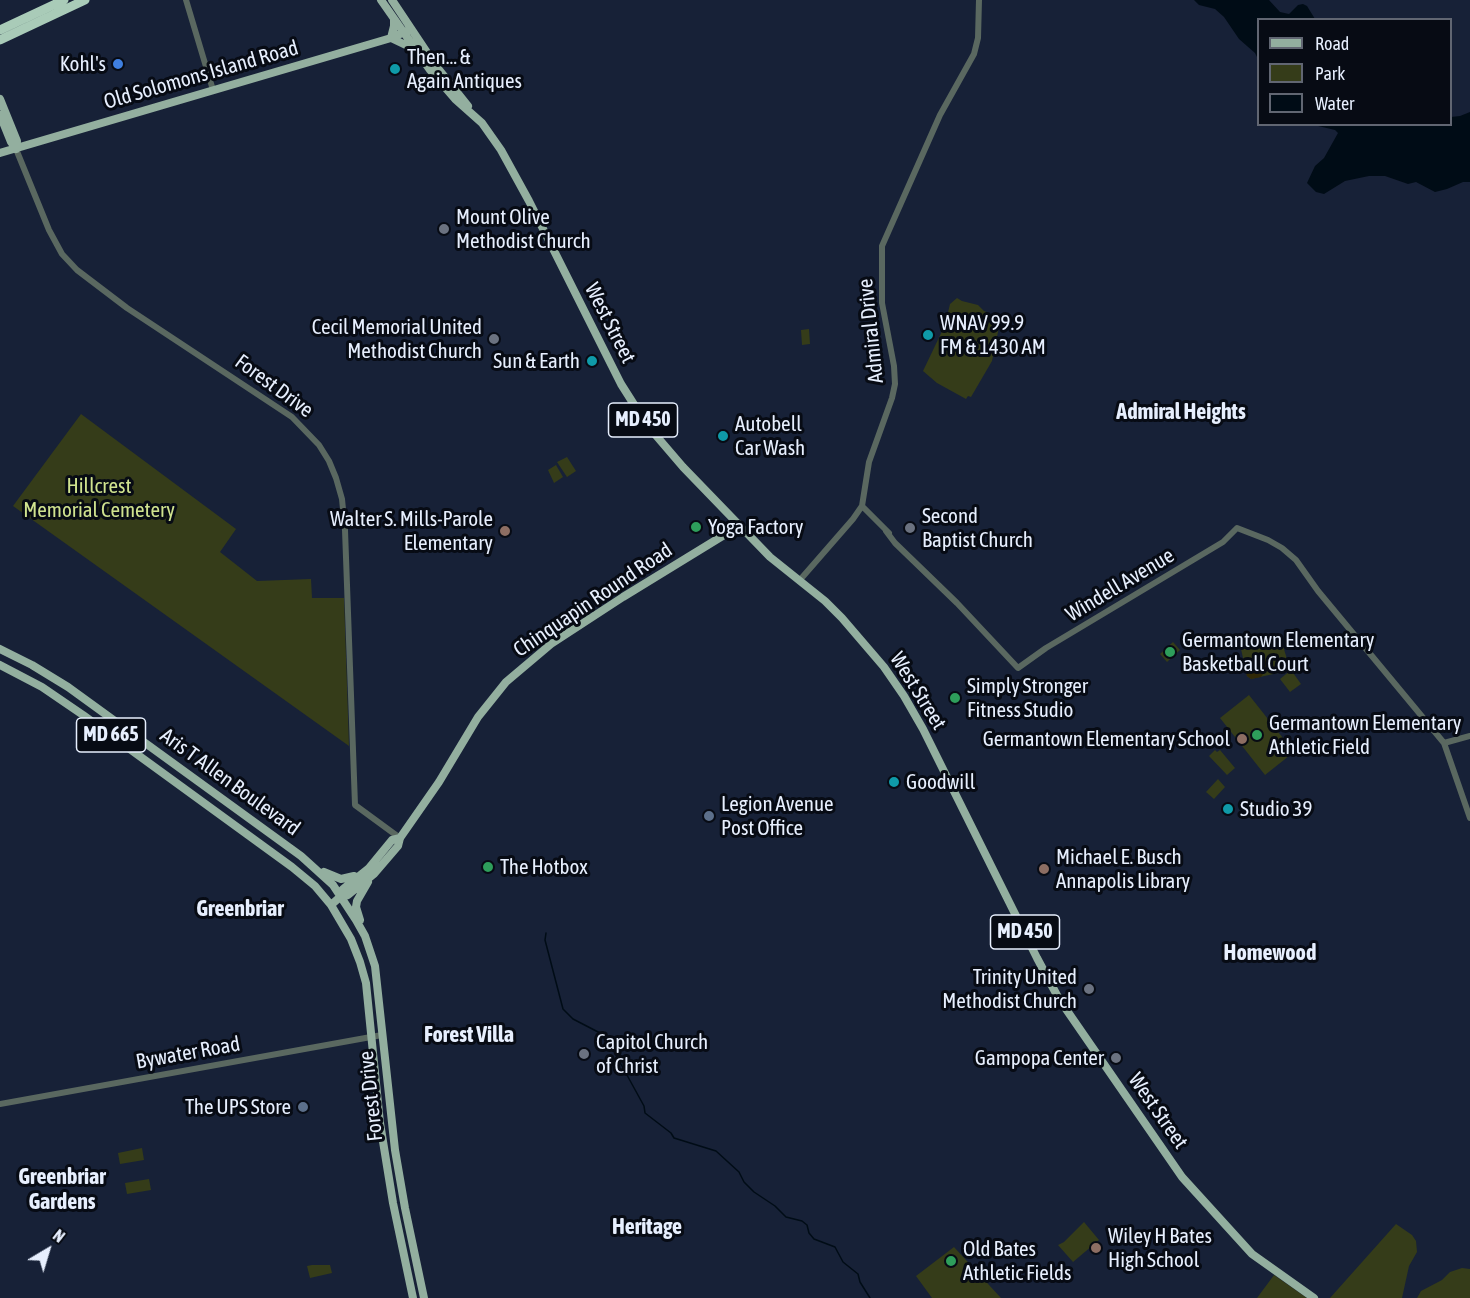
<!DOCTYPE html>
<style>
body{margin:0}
#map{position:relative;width:1470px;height:1298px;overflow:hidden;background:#172137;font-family:"Asap Condensed",sans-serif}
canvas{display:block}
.legend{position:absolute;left:1257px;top:18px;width:195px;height:108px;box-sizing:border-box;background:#070b14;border:2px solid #616672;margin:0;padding:8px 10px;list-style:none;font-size:18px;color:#e7effe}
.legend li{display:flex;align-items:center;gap:12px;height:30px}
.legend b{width:30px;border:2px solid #616672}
.north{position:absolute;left:18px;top:1220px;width:60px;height:60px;-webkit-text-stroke:4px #070b14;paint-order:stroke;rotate:38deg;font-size:16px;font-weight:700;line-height:24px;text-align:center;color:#e7effe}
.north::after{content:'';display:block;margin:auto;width:21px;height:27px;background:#e7effe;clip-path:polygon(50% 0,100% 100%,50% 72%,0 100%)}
</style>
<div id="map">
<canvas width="1470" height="1298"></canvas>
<ul class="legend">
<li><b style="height:8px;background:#93af9f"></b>Road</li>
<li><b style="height:16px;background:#353c19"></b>Park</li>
<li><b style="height:16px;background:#000c16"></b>Water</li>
</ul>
<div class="north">N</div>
</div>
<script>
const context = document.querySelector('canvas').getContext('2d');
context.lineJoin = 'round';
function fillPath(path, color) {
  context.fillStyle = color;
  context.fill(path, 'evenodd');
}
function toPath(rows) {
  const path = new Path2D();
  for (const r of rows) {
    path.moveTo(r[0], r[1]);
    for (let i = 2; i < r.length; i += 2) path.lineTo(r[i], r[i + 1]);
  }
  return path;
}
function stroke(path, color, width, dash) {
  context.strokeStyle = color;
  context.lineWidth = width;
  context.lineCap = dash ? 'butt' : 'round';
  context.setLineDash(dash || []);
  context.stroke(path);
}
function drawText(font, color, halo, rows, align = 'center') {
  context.font = font + ' "Asap Condensed",sans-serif';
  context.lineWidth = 6;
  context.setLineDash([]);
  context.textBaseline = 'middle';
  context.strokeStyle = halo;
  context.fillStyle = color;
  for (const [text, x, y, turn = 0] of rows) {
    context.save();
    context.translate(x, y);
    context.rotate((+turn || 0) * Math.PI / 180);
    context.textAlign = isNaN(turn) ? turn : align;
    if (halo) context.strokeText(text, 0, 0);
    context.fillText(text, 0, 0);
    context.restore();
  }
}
const green = toPath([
 [957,298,962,301,978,305,984,311,989,313,999,327,992,361,971,397,968,396,966,399,937,383,923,371,945,325,950,304],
 [809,329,810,344,802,345,801,330],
 [81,414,236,529,220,552,257,581,311,579,312,598,344,598,349,746,13,506],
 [567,457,576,471,567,477,557,462],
 [556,465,563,477,554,483,548,470],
 [1255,634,1266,634,1283,646,1287,659,1287,671,1251,679,1247,676,1239,640],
 [1173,642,1180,650,1167,662,1160,654],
 [1291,670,1301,684,1290,692,1280,679],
 [1249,695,1294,752,1265,775,1220,718],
 [1215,750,1217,752,1220,750,1235,768,1227,775,1209,756],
 [1218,779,1225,787,1214,799,1206,792],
 [142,1148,144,1160,120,1164,118,1153],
 [149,1179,151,1190,127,1194,125,1183],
 [1084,1222,1099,1240,1073,1262,1058,1245,1064,1242],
 [1396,1224,1412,1235,1416,1241,1417,1252,1409,1266,1402,1298,1330,1298],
 [954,1247,1001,1298,932,1298,916,1276],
 [312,1265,330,1265,332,1273,310,1278,307,1266],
 [1462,1268,1470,1269,1470,1298,1417,1298,1421,1291,1442,1280,1450,1272],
 [1274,1275,1307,1298,1257,1298]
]);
const sand = toPath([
 [1259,655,1267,662,1266,670,1261,677,1251,679,1247,676,1245,669,1249,660]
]);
const water = toPath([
 [1194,0,1269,0,1280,12,1289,14,1298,5,1303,4,1307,6,1315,19,1258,20,1258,59,1255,53,1239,39,1224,17,1215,9,1199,5],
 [1470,112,1470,182,1463,182,1447,189,1435,192,1416,182,1408,184,1385,176,1369,176,1345,181,1324,194,1316,192,1307,183,1315,166,1324,158,1338,133,1335,130,1314,125,1450,124,1451,117,1460,116]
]);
const stream = toPath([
 [546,933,545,940,563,1009,573,1019,602,1034,611,1046,644,1106,645,1113,671,1133,674,1138,716,1151,739,1172,744,1182,754,1192,775,1206,786,1217,802,1221,807,1225,809,1233,814,1239,835,1247,843,1262,858,1274,860,1282,870,1298]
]);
const minor = toPath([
 [186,0,213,90],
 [16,149,49,230,62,254,77,270,127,308,292,417,319,445,329,461,336,478,342,499,345,530,355,805,400,838],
 [862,506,889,533],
 [886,531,895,543,957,603,1018,668,1046,648,1223,542,1237,528,1268,540,1282,548,1296,560,1318,591,1444,743,1470,818],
 [799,581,853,519,862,506,869,462,892,398,895,384,894,366,882,303,882,246,940,115,974,54,978,38,979,0],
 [1444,743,1470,736],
 [0,1104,382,1035]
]);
const major = toPath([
 [381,0,430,70,455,99,482,123,501,150,529,201,621,384,647,425,683,467,770,557,825,601,842,618,884,667,904,696,923,729,1037,958,1059,999,1182,1177,1252,1254,1314,1298],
 [392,0,436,66,468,106],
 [394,19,394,26,391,38,412,48],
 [0,99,17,141,16,149],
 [0,115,11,142,16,149],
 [0,153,391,38,411,29],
 [0,649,32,665,68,687,301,856,333,885,356,920,365,936,375,966,395,1150,405,1208,424,1298],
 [0,665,42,687,83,715,292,867,315,886,331,905,351,939,360,962,366,983,380,1123,393,1203,413,1298],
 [324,872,341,879,354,876],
 [340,897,343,889,369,868,392,840,400,838],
 [331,905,340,897,348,895,374,874,398,846,400,838,439,782,478,717,506,682,551,644,623,597,729,532,739,524],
 [360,920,356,907,357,901,368,882]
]);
const highway = toPath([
 [0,30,64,0],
 [0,40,85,0]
]);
const markers = [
 [118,64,6,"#3f7fe0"],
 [395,69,6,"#0f9aa8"],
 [444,229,6,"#6b7280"],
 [928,335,6,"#0f9aa8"],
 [494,339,6,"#6b7280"],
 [592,361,6,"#0f9aa8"],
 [723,436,6,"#0f9aa8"],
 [696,527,6,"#2e9e5b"],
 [910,528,6,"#6b7280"],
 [505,531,6,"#8d6e63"],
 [1170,652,6,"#2e9e5b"],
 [955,698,6,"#2e9e5b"],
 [1257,735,6,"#2e9e5b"],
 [1242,739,6,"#8d6e63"],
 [894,782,6,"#0f9aa8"],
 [1228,809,6,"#0f9aa8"],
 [709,816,6,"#5c6f8a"],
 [488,867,6,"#2e9e5b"],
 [1044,869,6,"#8d6e63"],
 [1089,989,6,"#6b7280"],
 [584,1054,6,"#6b7280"],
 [1116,1058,6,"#6b7280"],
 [303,1107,6,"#5c6f8a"],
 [1096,1248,6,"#8d6e63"],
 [951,1261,6,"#2e9e5b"]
];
const shields = [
 [643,420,69],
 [111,735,69],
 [1025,932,69]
];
const shieldNames = [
 ["MD 450",643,420],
 ["MD 665",111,735],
 ["MD 450",1025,932]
];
const poiNames = [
 ["Then... &",407,57],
 ["Again Antiques",407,81],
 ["Kohl's",106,64,"right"],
 ["Mount Olive",456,217],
 ["Methodist Church",456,241],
 ["WNAV 99.9",940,323],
 ["FM & 1430 AM",940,347],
 ["Cecil Memorial United",482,327,"right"],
 ["Methodist Church",482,351,"right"],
 ["Sun & Earth",580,361,"right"],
 ["Autobell",735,424],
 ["Car Wash",735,448],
 ["Second",922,516],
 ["Baptist Church",922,540],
 ["Walter S. Mills-Parole",493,519,"right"],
 ["Elementary",493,543,"right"],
 ["Yoga Factory",708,527],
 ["Germantown Elementary",1182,640],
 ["Basketball Court",1182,664],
 ["Simply Stronger",967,686],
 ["Fitness Studio",967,710],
 ["Germantown Elementary",1269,723],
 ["Athletic Field",1269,747],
 ["Germantown Elementary School",1230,739,"right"],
 ["Goodwill",906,782],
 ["Legion Avenue",721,804],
 ["Post Office",721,828],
 ["Studio 39",1240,809],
 ["Michael E. Busch",1056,857],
 ["Annapolis Library",1056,881],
 ["The Hotbox",500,867],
 ["Trinity United",1077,977,"right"],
 ["Methodist Church",1077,1001,"right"],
 ["Capitol Church",596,1042],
 ["of Christ",596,1066],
 ["Gampopa Center",1104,1058,"right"],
 ["The UPS Store",291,1107,"right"],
 ["Wiley H Bates",1108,1236],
 ["High School",1108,1260],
 ["Old Bates",963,1249],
 ["Athletic Fields",963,1273]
];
const streetNames = [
 ["Old Solomons Island Road",201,75,-16],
 ["West Street",610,323,63],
 ["Admiral Drive",871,331,-96],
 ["Forest Drive",274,386,36],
 ["Windell Avenue",1120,585,-31],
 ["Chinquapin Round Road",593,600,-34],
 ["West Street",918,691,58],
 ["Aris T Allen Boulevard",230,782,36],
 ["Bywater Road",188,1053,-10],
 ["Forest Drive",371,1096,-96],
 ["West Street",1158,1111,55]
];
const parkNames = [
 ["Hillcrest",99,486],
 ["Memorial Cemetery",99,510]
];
const neighbourhoodNames = [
 ["Admiral Heights",1181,412],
 ["Greenbriar",240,909],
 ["Homewood",1270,953],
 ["Forest Villa",469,1035],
 ["Greenbriar",62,1177],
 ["Gardens",62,1202],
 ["Heritage",647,1227]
];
fillPath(green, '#353c19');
fillPath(sand, '#302807');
fillPath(water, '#000c16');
stroke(stream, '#000c16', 1.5);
stroke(minor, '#5a6860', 6);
stroke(major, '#93af9f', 8);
stroke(highway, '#a9cbb8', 9);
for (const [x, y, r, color] of markers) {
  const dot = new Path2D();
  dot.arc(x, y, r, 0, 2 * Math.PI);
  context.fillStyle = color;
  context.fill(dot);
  stroke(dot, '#070b14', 2);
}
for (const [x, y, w] of shields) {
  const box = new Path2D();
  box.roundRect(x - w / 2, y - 17, w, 34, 4.5);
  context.fillStyle = '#070b14';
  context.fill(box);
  stroke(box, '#e7effe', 1.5);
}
drawText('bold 20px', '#e7effe', null, shieldNames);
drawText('21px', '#e7effe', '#070b14', poiNames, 'left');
drawText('21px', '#e7effe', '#070b14', streetNames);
drawText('21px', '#d0e38f', '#070b14', parkNames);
drawText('bold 22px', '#e7effe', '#070b14', neighbourhoodNames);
</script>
